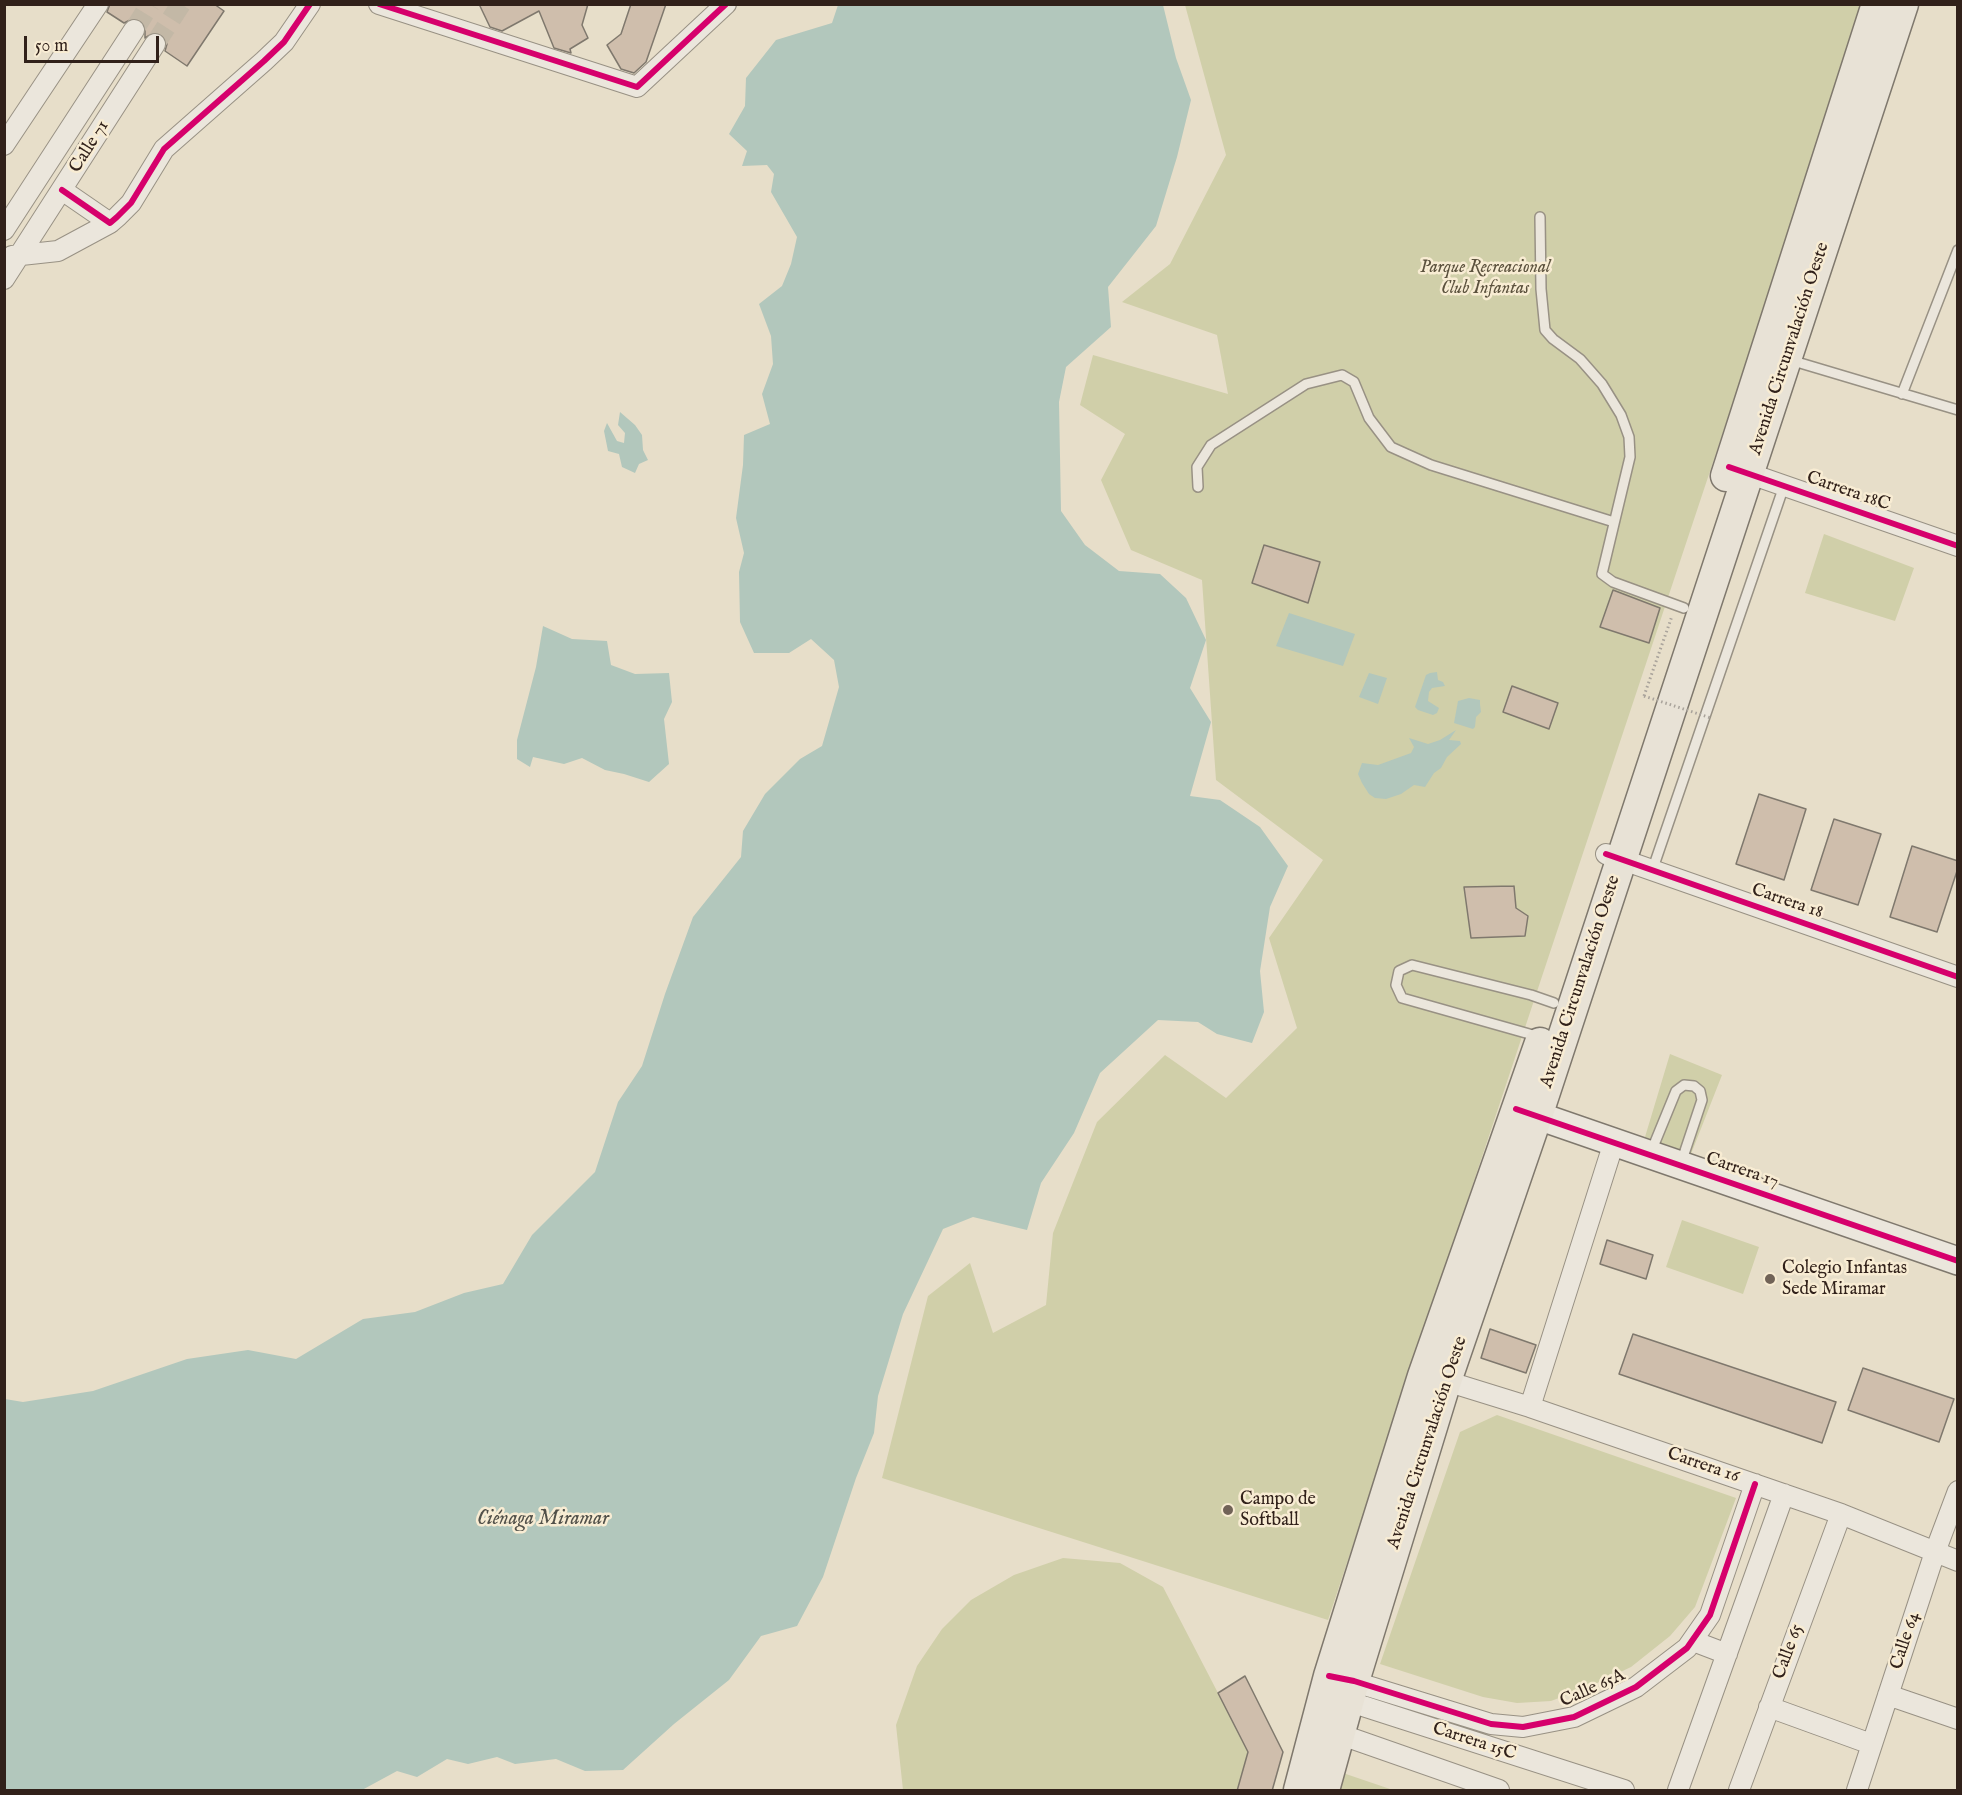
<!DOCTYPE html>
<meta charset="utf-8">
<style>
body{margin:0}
#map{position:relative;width:1962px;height:1795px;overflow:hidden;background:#e7dec9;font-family:"IM FELL English",serif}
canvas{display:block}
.frame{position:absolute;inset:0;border:6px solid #31211a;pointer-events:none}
.scale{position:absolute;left:24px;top:36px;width:135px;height:27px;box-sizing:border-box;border:3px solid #31211a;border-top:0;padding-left:8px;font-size:18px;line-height:21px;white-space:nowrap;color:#31211a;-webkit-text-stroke:4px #f8ecd3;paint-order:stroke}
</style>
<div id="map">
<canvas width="1962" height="1795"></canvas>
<div class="frame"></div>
<div class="scale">50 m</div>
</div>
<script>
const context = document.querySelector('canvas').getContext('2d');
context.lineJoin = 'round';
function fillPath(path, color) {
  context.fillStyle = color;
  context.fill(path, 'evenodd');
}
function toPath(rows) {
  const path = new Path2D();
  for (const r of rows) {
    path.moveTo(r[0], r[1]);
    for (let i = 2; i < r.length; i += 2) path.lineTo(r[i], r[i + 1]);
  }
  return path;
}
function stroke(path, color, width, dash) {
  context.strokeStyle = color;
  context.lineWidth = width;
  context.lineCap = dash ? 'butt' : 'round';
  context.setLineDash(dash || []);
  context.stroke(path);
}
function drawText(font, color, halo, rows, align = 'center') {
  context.font = font + ' "IM FELL English",serif';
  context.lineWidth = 5;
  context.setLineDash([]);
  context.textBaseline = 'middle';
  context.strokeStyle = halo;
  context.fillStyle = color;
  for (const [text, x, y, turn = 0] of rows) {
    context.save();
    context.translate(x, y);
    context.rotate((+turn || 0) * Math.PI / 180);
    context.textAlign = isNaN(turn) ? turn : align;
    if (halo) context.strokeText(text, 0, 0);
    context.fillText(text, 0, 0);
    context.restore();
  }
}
const green = toPath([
 [1185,5,1865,5,1328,1620,882,1478,928,1296,970,1263,993,1333,1046,1305,1053,1233,1097,1122,1165,1055,1226,1098,1297,1028,1269,938,1323,860,1216,780,1202,580,1131,550,1101,480,1125,434,1080,405,1093,355,1228,394,1217,335,1122,302,1170,264,1226,155],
 [1824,534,1914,568,1895,621,1805,593],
 [1670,1054,1722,1075,1691,1154,1645,1137],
 [1682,1220,1759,1247,1743,1294,1666,1267],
 [1497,1415,1736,1498,1695,1607,1670,1636,1631,1667,1593,1685,1551,1701,1517,1703,1483,1697,1380,1664,1460,1432],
 [1063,1558,1120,1563,1163,1587,1218,1693,1245,1676,1283,1752,1272,1790,903,1790,896,1725,917,1666,942,1629,971,1600,1014,1575],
 [1343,1773,1393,1790,1339,1790]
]);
const water = toPath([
 [838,5,1163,5,1176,58,1191,100,1177,157,1156,226,1108,287,1111,327,1066,367,1059,402,1061,511,1085,545,1119,571,1160,574,1186,598,1206,640,1190,688,1211,722,1190,796,1220,800,1260,827,1288,866,1270,907,1260,971,1264,1012,1252,1043,1217,1034,1198,1022,1158,1020,1100,1073,1074,1133,1041,1183,1027,1230,973,1217,943,1229,903,1314,878,1396,874,1433,856,1478,823,1577,797,1626,761,1636,729,1680,674,1724,623,1770,585,1771,556,1759,515,1764,497,1757,468,1764,447,1759,417,1777,397,1771,362,1790,5,1790,5,1399,23,1402,93,1391,187,1359,248,1350,296,1359,363,1319,415,1312,464,1293,503,1284,532,1235,595,1172,618,1102,642,1066,665,994,693,917,741,857,743,831,765,794,800,759,822,746,839,687,834,660,811,639,789,653,754,653,740,622,739,572,744,553,736,518,743,465,744,435,770,424,762,394,773,364,771,336,759,304,782,286,791,264,797,237,771,192,774,174,767,165,742,166,747,151,729,134,745,106,746,78,776,40,832,23],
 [620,412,635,425,642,435,643,450,648,460,639,464,635,473,622,467,619,454,608,451,604,431,607,423,617,441,624,443,625,433,618,425],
 [1289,613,1355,634,1343,666,1276,646],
 [543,626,572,639,607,641,611,665,635,674,669,673,672,702,664,719,669,764,649,782,624,774,605,770,582,758,564,764,533,757,530,767,517,759,517,740,536,667],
 [1437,672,1438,680,1443,682,1445,686,1432,688,1429,692,1428,701,1439,708,1437,713,1433,715,1418,710,1415,707,1426,675,1430,673],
 [1369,673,1387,678,1378,704,1359,697],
 [1469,698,1480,700,1480,704,1481,712,1476,717,1475,727,1473,729,1454,723,1458,701],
 [1456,730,1449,740,1460,741,1461,744,1447,757,1441,768,1434,773,1425,787,1414,785,1401,794,1386,799,1375,798,1369,794,1362,783,1358,774,1362,763,1378,765,1411,753,1414,747,1409,738,1428,744,1440,740]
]);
const building = toPath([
 [110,4,214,4,224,11,187,66,165,51,167,44,162,34,155,32,145,38,145,25,141,20,134,18,124,23,107,12,110,4],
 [479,4,588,4,582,25,588,38,570,49,571,53,554,48,539,11,502,31,490,27,479,4],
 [631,4,666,4,646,62,634,73,621,69,607,45,621,34,631,4],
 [1264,545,1320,562,1308,603,1252,583,1264,545],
 [1613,590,1660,608,1649,643,1600,627,1613,590],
 [1512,686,1558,703,1549,729,1503,712,1512,686],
 [1759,794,1806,809,1784,880,1736,864,1759,794],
 [1834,819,1881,834,1858,905,1811,890,1834,819],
 [1912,846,1958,861,1958,868,1937,932,1890,917,1912,846],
 [1514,886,1516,908,1528,916,1525,936,1471,938,1464,887,1514,886],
 [1607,1240,1653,1255,1646,1279,1600,1264,1607,1240],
 [1490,1329,1536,1345,1526,1373,1481,1358,1490,1329],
 [1633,1334,1836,1402,1822,1443,1619,1374,1633,1334],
 [1863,1368,1954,1399,1939,1442,1848,1410,1863,1368],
 [1245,1676,1283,1752,1272,1791,1237,1791,1248,1752,1218,1693,1245,1676]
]);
const streetTunnel = toPath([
 [134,30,150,4],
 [155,44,181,4]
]);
const path = toPath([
 [1644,696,1672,616]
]);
const lane = toPath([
 [1540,217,1541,289,1545,330,1553,339,1580,359,1602,384,1621,415,1629,437,1630,457,1602,574,1613,582,1684,608],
 [1790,360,1958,410],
 [1902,394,1958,250],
 [1198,487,1197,467,1211,445,1306,384,1342,375,1354,382,1369,418,1391,447,1431,465,1614,522],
 [1652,871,1784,486],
 [1540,1037,1402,998,1396,985,1399,971,1412,965,1531,995,1554,1003],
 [1651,1152,1676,1091,1684,1085,1694,1086,1700,1091,1702,1100,1681,1163]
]);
const street = toPath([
 [379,4,637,87,726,4],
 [4,145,98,4],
 [62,190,110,223,117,217,131,203,164,149,264,61,284,42,310,4],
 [4,230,134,30],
 [12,256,58,251,110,223],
 [4,279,155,44],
 [1739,470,1958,546],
 [1606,854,1958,977],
 [1446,1381,1530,1407,1841,1514,1958,1561],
 [1530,1407,1614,1142],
 [1693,1641,1727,1654],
 [1345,1679,1491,1724,1523,1727,1574,1717,1636,1687,1687,1648,1710,1615,1755,1484],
 [1888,1695,1958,1719],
 [1338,1698,1624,1790],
 [1769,1707,1871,1744],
 [1339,1734,1499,1790],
 [1678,1790,1784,1494],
 [1739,1790,1841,1514],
 [1857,1790,1935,1552,1958,1491]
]);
const secondary = toPath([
 [1518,1109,1958,1261]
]);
const primary = toPath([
 [1726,476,1877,4],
 [1299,1790,1329,1676,1423,1376,1540,1043],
 [1324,1790,1354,1681,1446,1381,1537,1116,1903,4]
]);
const pathBridge = toPath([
 [1644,696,1711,718]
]);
const cycleway = toPath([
 [379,4,637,87,726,4],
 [62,190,110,223,117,217,131,203,164,149,264,61,284,42,310,4],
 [1729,467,1958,546],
 [1606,854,1958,977],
 [1516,1109,1958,1261],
 [1329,1676,1354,1681,1491,1724,1523,1727,1574,1717,1636,1687,1687,1648,1710,1615,1755,1484]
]);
const markers = [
 [1770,1279,6,"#716357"],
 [1228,1510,6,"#716357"]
];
const streetNames = [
 ["Calle 71",90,147,-58],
 ["Avenida Circunvalación Oeste",1790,349,-72],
 ["Carrera 18C",1848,492,19],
 ["Carrera 18",1787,902,19],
 ["Avenida Circunvalación Oeste",1581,982,-72],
 ["Carrera 17",1742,1171,19],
 ["Avenida Circunvalación Oeste",1428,1443,-72],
 ["Carrera 16",1703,1466,19],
 ["Calle 64",1906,1641,-72],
 ["Calle 65",1789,1652,-70],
 ["Calle 65A",1593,1689,-24],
 ["Carrera 15C",1474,1742,18]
];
const parkNames = [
 ["Parque Recreacional",1485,268],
 ["Club Infantas",1485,289]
];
const poiNames = [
 ["Colegio Infantas",1782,1269],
 ["Sede Miramar",1782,1290],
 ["Campo de",1240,1500],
 ["Softball",1240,1521]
];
const waterNames = [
 ["Ciénaga Miramar",543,1520]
];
fillPath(green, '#d0cfa9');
fillPath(water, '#b2c7bc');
fillPath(building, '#cfbeac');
stroke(building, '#7f786d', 1.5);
stroke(streetTunnel, '#c3b8a6', 20, [20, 10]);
stroke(lane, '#989184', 12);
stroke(street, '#989184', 22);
stroke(secondary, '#7f786d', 30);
stroke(primary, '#7f786d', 33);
stroke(path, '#a9a39b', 3, [1.5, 3]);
stroke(lane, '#ebe6dc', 9);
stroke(street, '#ebe6dc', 20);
stroke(secondary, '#ebe6dc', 27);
stroke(primary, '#e8e2d6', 30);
stroke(pathBridge, '#a9a39b', 3, [1.5, 3]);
stroke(cycleway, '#d6006c', 6);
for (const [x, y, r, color] of markers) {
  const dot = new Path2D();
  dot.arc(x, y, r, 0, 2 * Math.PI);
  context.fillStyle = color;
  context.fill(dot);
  stroke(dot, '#f8ecd3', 2);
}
drawText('18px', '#31211a', '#f8ecd3', streetNames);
drawText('italic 18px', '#5b513d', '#f8ecd3', parkNames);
drawText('18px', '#31211a', '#f8ecd3', poiNames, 'left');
drawText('italic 20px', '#515049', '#f8ecd3', waterNames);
</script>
